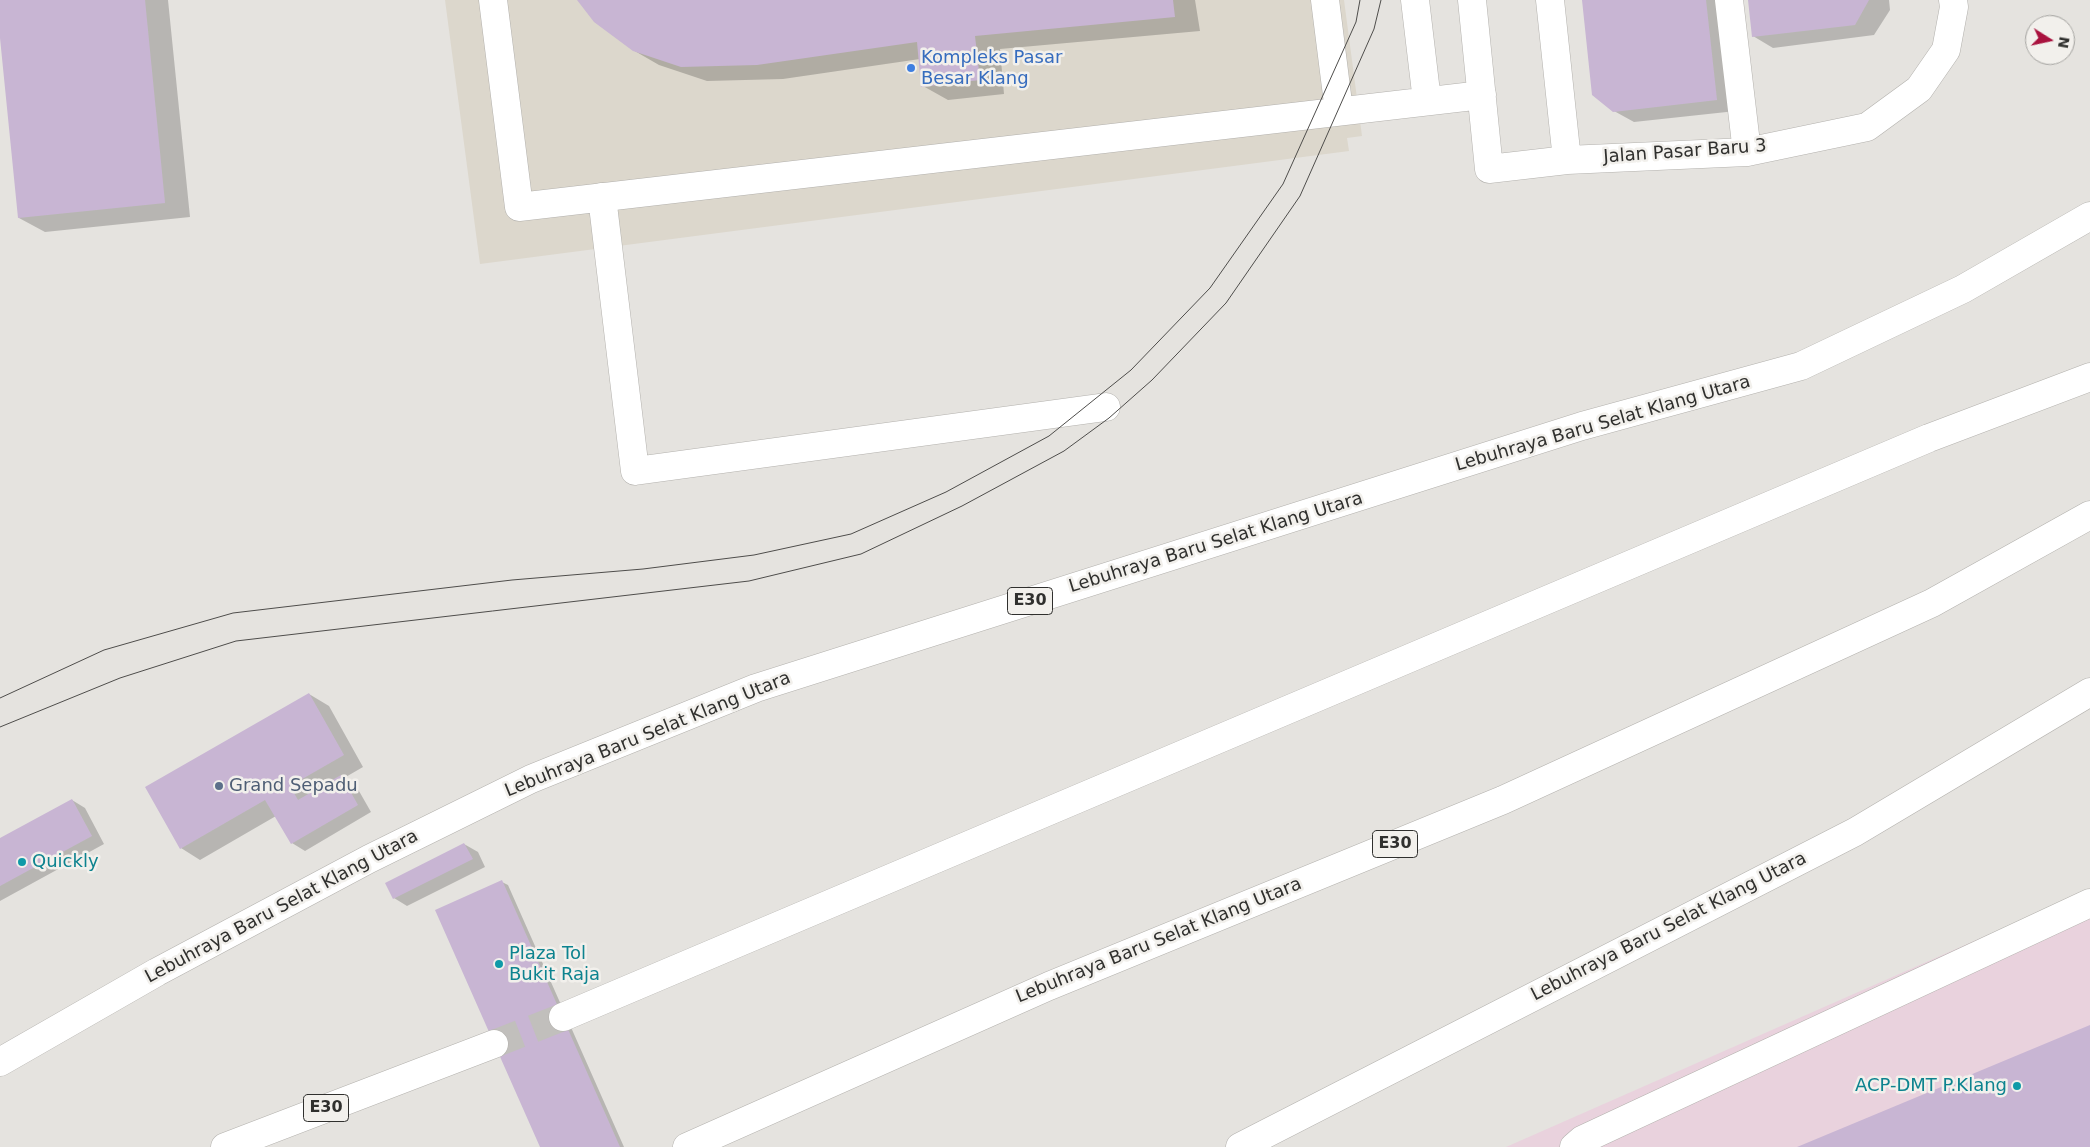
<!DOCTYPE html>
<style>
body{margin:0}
#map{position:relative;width:2090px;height:1147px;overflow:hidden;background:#e5e3df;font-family:"DejaVu Sans",sans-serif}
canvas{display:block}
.north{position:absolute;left:2025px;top:15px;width:50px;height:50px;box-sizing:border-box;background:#f2f0ec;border:1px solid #a4a3a0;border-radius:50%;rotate:100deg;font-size:14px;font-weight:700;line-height:20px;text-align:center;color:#30302e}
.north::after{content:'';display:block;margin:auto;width:18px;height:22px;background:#a9123e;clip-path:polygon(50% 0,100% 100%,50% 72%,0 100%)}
</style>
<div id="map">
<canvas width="2090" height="1147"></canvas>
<div class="north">N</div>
</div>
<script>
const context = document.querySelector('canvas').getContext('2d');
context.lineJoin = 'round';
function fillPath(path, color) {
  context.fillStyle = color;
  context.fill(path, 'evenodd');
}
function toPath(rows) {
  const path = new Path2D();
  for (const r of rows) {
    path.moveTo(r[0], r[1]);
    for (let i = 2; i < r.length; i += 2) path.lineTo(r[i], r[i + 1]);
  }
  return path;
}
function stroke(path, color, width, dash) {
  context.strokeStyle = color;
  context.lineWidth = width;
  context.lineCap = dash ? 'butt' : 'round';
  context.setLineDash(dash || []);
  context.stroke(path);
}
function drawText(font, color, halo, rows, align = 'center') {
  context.font = font + ' "DejaVu Sans",sans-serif';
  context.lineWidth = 5;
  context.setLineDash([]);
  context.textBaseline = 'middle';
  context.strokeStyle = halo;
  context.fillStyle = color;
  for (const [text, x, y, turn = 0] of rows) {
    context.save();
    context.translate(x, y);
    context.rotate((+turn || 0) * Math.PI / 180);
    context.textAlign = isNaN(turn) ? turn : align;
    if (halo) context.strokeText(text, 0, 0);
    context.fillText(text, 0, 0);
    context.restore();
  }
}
const built = toPath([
 [445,0,1344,0,1362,136,1347,138,1349,151,480,264]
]);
const industrial = toPath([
 [2090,890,2090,1147,1506,1147]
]);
const shadow = toPath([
 [0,0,168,0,190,217,45,232,19,218,0,25],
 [578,0,1195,0,1200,31,1000,49,1004,94,948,100,923,86,920,59,783,79,707,81,659,65,633,50],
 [1583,0,1724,0,1736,111,1634,122,1614,111],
 [1749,0,1889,0,1890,10,1874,35,1773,48,1753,36],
 [309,694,329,706,363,767,344,778,355,784,371,812,305,851,292,843,276,816,200,860,181,848],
 [72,800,85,808,104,844,0,901,0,840],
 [464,844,478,852,485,867,407,906,394,898],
 [502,882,508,885,624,1147,541,1147]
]);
const building = toPath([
 [0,0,145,0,165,203,18,218,0,38],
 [577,0,1173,0,1175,17,975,36,980,80,921,87,917,42,757,65,681,67,633,51,594,22],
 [1582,0,1706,0,1717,100,1613,112,1592,95],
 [1748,0,1869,0,1855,25,1752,37],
 [309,693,344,755,290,786,298,800,341,775,358,805,291,844,265,800,180,849,145,787],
 [72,799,92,836,0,886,0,838],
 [464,843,473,859,393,899,385,883],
 [502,880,620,1147,540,1147,435,910],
 [2090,1025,2090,1147,1797,1147]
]);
const highwayTunnel = toPath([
 [494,1044,563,1017]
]);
const minor = toPath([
 [493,0,519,207,1482,95],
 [1325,0,1339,111],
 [1415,0,1427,101],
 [1472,0,1489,169,1567,160,1747,152,1867,127,1919,89,1946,50,1954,7,1953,0],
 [1550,0,1567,160],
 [1729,0,1747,152],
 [602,197,635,471,1106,407],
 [1574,1147,1582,1140,2090,903]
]);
const highway = toPath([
 [563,1017,1929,438,2090,377],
 [0,1062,157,972,369,859,531,779,756,688,1582,426,1801,366,1963,289,2090,216],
 [225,1147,494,1044],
 [687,1147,1049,986,1503,800,1932,603,2090,515],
 [1240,1147,1855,832,2090,692]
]);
const tram = toPath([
 [0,698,104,650,233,613,512,580,643,569,754,555,851,534,946,492,1049,436,1131,370,1210,288,1283,184,1356,22,1360,0],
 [0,727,120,678,236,641,749,581,861,554,962,506,1064,451,1109,418,1152,380,1226,303,1300,196,1374,29,1381,0]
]);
const markers = [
 [911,68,5,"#3f7fe0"],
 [219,786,5,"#5c6f8a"],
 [22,862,5,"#0f9aa8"],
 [499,964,5,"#0f9aa8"],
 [2017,1086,5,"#0f9aa8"]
];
const shields = [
 [1030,601,45],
 [1395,844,45],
 [326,1108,45]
];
const shieldNames = [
 ["E30",1030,601],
 ["E30",1395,844],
 ["E30",326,1108]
];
const shopNames = [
 ["Kompleks Pasar",921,58],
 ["Besar Klang",921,79]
];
const streetNames = [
 ["Jalan Pasar Baru 3",1685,152,-4],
 ["Lebuhraya Baru Selat Klang Utara",1603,424,-16],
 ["Lebuhraya Baru Selat Klang Utara",1216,543,-17],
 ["Lebuhraya Baru Selat Klang Utara",648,735,-22],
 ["Lebuhraya Baru Selat Klang Utara",282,907,-28],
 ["Lebuhraya Baru Selat Klang Utara",1669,927,-27],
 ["Lebuhraya Baru Selat Klang Utara",1159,941,-22]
];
const serviceNames = [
 ["Grand Sepadu",229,786]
];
const cultureNames = [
 ["Quickly",32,862],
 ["Plaza Tol",509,954],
 ["Bukit Raja",509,975],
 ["ACP-DMT P.Klang",2007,1086,"right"]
];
fillPath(built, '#dcd7cc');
fillPath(industrial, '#e9d2dd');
fillPath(shadow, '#0003');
fillPath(building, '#c8b5d3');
stroke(highwayTunnel, '#c1bfbc', 28, [28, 14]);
stroke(minor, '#b3b1ad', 29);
stroke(highway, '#b3b1ad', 29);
stroke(minor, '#fff', 28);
stroke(highway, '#fff', 28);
stroke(tram, '#4e4d4b', 1);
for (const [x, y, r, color] of markers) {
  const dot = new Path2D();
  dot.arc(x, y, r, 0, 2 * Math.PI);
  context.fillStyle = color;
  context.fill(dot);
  stroke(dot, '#f2f0ec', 2);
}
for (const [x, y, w] of shields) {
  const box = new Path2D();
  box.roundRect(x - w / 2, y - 13.5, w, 27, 4);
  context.fillStyle = '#f2f0ec';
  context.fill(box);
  stroke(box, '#30302e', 1);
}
drawText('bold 16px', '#30302e', null, shieldNames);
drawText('18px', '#366cbe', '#f2f0ec', shopNames, 'left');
drawText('18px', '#30302e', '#f2f0ec', streetNames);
drawText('18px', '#4e5e75', '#f2f0ec', serviceNames, 'left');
drawText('18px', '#0d838f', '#f2f0ec', cultureNames, 'left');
</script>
